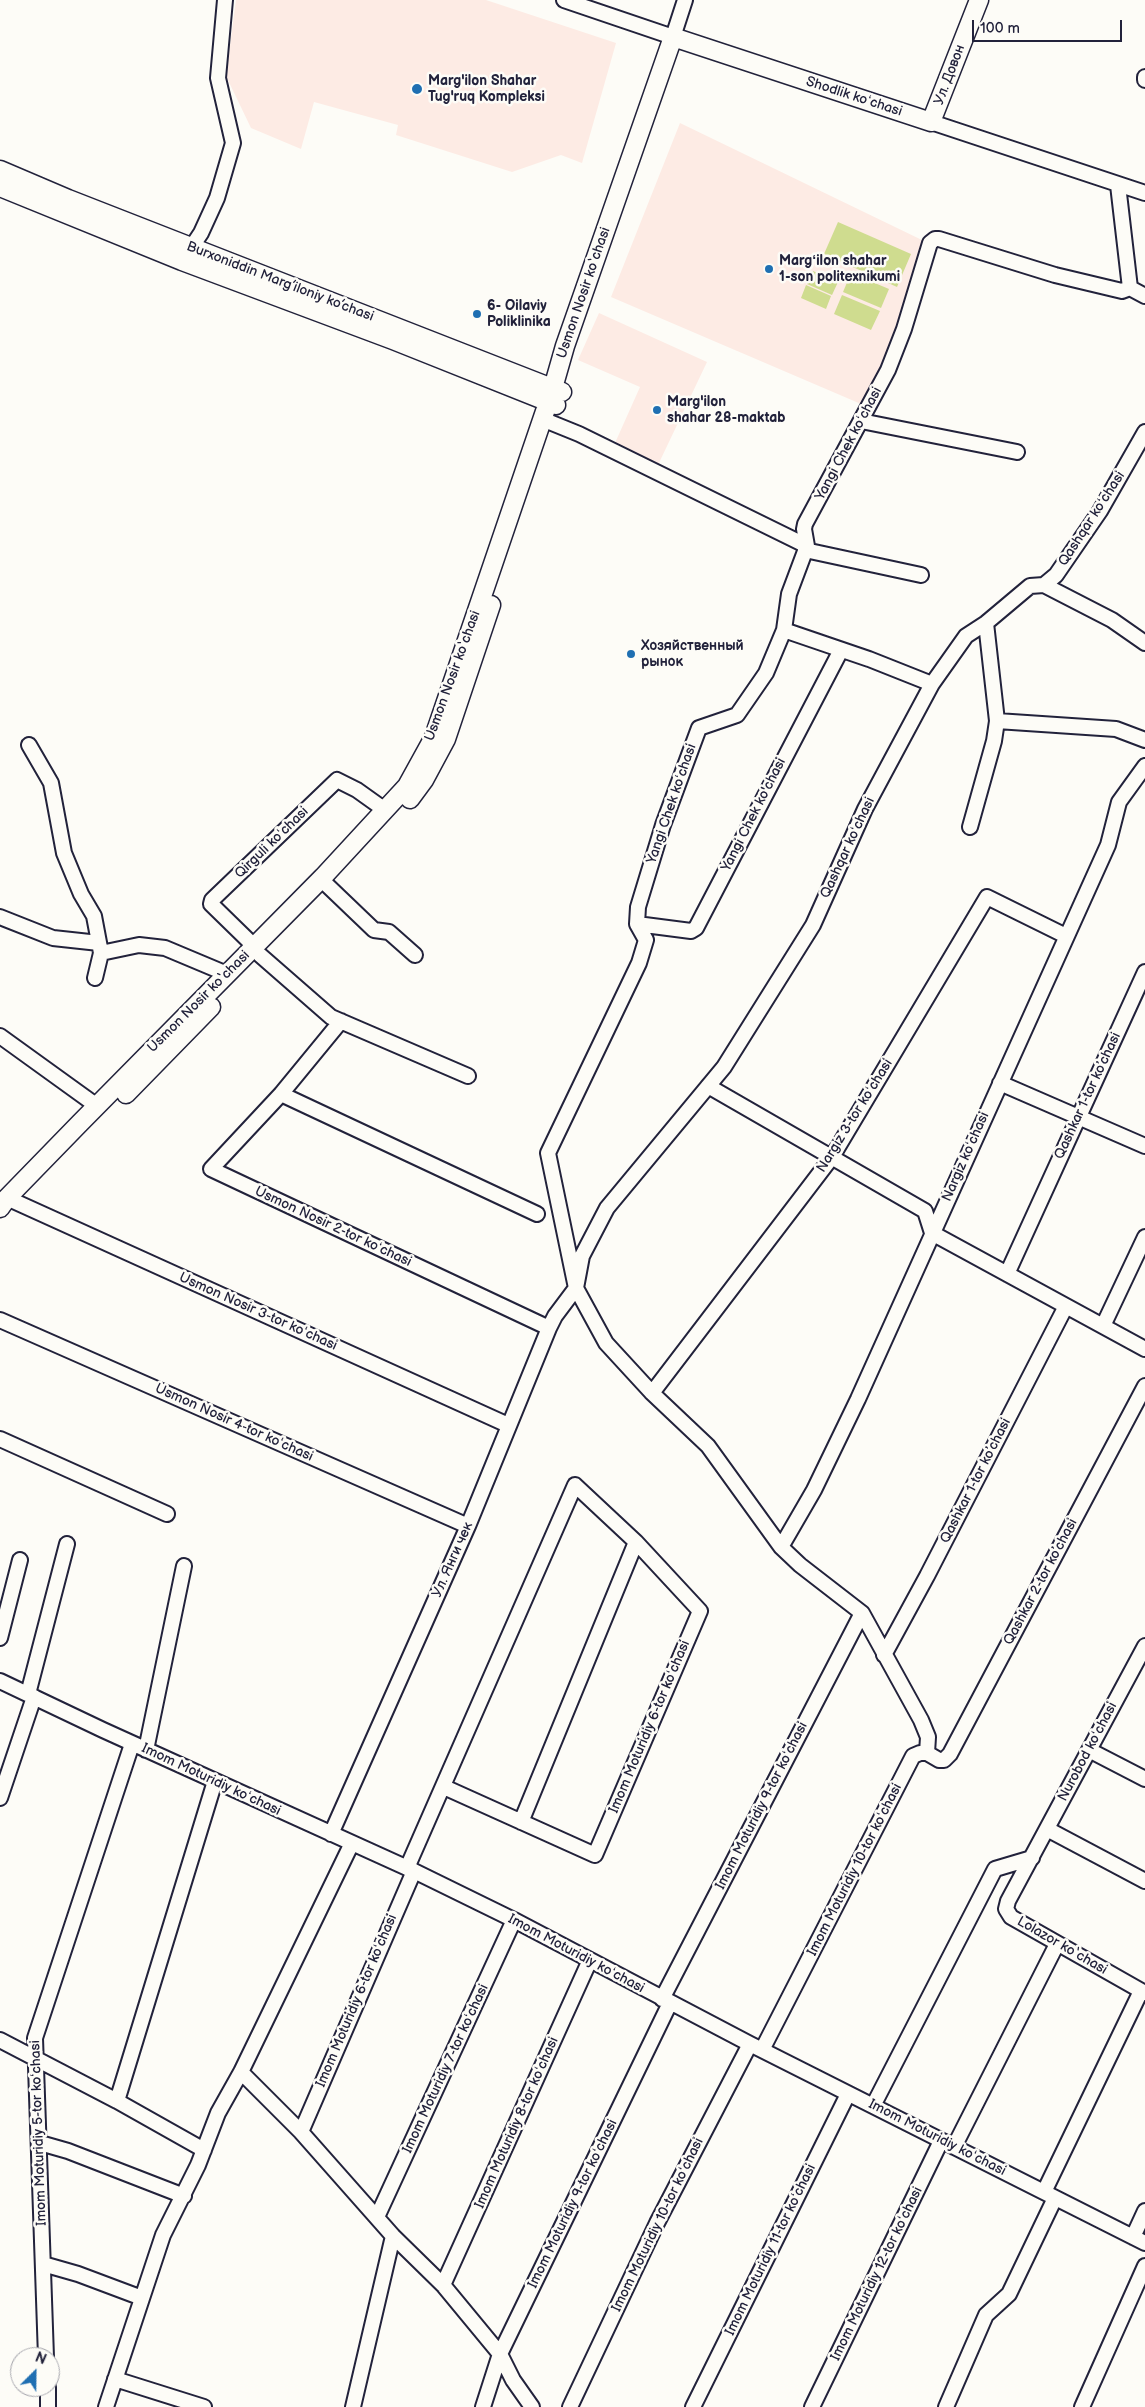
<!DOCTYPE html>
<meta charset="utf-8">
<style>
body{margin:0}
#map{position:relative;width:1145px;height:2407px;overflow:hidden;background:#fdfcf7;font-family:"Balsamiq Sans",sans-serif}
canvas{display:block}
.north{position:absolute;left:10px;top:2347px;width:50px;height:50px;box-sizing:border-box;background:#fdfcf7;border:1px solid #a5a5ac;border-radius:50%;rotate:23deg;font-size:14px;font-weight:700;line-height:20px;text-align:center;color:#22223b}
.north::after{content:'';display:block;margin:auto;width:18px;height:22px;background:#1f6fb2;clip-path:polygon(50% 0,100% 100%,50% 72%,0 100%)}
.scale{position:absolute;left:972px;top:20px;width:150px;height:22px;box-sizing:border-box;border:2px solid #22223b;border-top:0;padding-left:6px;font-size:15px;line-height:18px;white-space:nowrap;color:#22223b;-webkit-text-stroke:4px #fdfcf7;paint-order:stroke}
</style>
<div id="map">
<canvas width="1145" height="2407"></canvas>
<div class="north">N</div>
<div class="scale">100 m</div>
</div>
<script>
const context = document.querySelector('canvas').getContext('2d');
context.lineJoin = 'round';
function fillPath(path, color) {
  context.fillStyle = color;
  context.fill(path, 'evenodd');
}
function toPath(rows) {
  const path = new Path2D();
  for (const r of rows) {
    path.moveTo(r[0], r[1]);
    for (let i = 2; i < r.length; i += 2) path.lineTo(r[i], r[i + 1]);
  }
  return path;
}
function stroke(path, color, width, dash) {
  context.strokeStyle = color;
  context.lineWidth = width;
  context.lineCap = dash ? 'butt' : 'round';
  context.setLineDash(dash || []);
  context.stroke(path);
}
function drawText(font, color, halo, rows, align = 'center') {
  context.font = font + ' "Balsamiq Sans",sans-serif';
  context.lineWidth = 5;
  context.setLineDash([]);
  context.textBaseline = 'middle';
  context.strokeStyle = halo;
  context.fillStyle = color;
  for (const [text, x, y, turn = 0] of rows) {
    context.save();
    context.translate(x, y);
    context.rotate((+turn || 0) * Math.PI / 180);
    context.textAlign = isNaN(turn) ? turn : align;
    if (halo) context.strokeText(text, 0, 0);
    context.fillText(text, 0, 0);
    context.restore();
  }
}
const built = toPath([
 [236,0,486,0,616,43,582,163,561,155,512,172,396,135,398,125,314,102,301,149,251,128,226,76],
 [680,123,924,241,896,337,884,367,861,404,611,297],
 [599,313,707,362,658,465,615,443,640,387,578,360]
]);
const green = toPath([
 [838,222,911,254,897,287,824,254],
 [813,271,838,282,832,295,807,284],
 [851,273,889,289,881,308,843,292],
 [806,285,831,296,826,309,801,298],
 [842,295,880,311,871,330,834,314]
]);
const minor = toPath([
 [564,0,673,37,685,0],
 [1145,77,1145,80],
 [931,122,1145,193],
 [1118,185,1130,288,1145,296],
 [191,248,201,233,217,198,233,143,218,78,225,0],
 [542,419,579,434,807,546],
 [861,421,1017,452],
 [805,550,921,575],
 [1044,585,1112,620,1145,643],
 [986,623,997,721,1116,729,1145,740],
 [784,630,869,659,932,684],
 [29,745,51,783,64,853,81,894,94,916,101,953,139,945,165,948,227,974],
 [970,827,994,741,997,721],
 [327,885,374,930,389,932,415,955],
 [0,917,53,938,99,943],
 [637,924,691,931,696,928,841,650],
 [254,946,211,904,212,900,337,780,357,790,385,810],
 [260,955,331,1017,468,1076],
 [95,978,101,953],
 [341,1021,281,1094,211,1169,549,1328],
 [0,1036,97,1106],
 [1000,1083,1145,1146],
 [708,1086,925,1211,932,1233,1145,1349],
 [281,1094,537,1214],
 [7,1198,508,1425],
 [1007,1274,1145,972],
 [0,1320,468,1526],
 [1103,1326,1145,1237],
 [652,1393,832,1157,987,897,1066,936],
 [0,1439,167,1514],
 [781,1547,814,1490,858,1399,1108,845,1119,802,1145,766],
 [0,1638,20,1560],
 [1145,1646,1008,1901,1006,1909,1011,1917,1145,1993],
 [884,1655,927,1576,1066,1306],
 [0,1681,103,1730,414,1871,514,1920,750,2044,1145,2243],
 [28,1694,67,1544],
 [146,1750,184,1566],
 [1089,1750,1145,1779],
 [927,1753,928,1737,921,1720,862,1613,800,1565,781,1547,708,1446,652,1393,606,1343,576,1288,548,1153,639,963,646,940,637,924,638,907,663,825,699,728,737,715,766,673,784,630,789,594,807,546,804,529,805,524,888,370,904,329,930,243,935,239,939,239,1055,275,1122,291,1130,288],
 [927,1753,939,1760,944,1760,950,1754,1145,1386],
 [0,1798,34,1697],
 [521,1822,636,1542],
 [1047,1829,1145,1881],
 [331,1834,468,1526,549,1328,555,1316,576,1288,582,1256,607,1208,724,1067,813,925,865,809,932,684,966,636,986,623,1030,586,1044,585,1056,575,1100,511,1145,432],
 [407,1868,575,1485,636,1542,700,1611,595,1855,444,1787],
 [662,1999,862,1613],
 [0,2040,117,2101,204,2150],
 [762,2050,913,1756,920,1753,927,1753],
 [241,2072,301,2132,393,2236,443,2285,500,2354,513,2380,532,2407],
 [117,2101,215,1781],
 [873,2106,995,1869,1032,1858],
 [301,2132,414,1871],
 [40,2143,68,2151,184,2196],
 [954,2147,1057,1944],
 [1044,2192,1141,1991],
 [377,2217,514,1920],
 [1133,2237,1145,2211],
 [43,2264,78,2274,142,2298],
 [443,2285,590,1960],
 [46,2357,35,2038,132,1744],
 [115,2379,204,2407],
 [48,2387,48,2407],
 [106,2407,163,2235,198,2165,218,2113,241,2072,352,1843],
 [353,2407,393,2236],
 [483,2407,500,2354,670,2003],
 [570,2407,657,2223,750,2044],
 [693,2407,848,2094],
 [812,2407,941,2141],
 [946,2407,986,2315,1009,2294,1055,2198],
 [1082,2407,1145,2266]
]);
const major = toPath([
 [0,170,68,199,562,392],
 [0,187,182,261,393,340,556,405],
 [410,799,424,780,446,739,491,605],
 [126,1094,211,1007],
 [0,1208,7,1198,80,1123,323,877,407,786,434,737,553,388,565,346,673,37,931,122,979,0]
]);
const markers = [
 [417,89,6,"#1f6fb2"],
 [769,269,5,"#1f6fb2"],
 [477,314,5,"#1f6fb2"],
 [657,410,5,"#1f6fb2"],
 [631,654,5,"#1f6fb2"]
];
const streetNames = [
 ["Ул. Довон",950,75,-69],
 ["Shodlik koʻchasi",854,97,18],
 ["Burxoniddin Marg’iloniy ko’chasi",280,282,21],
 ["Usmon Nosir ko‘chasi",584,293,-71],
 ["Yangi Chek koʻchasi",849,444,-62],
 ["Qashqar koʻchasi",1092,519,-57],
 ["Usmon Nosir ko‘chasi",453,676,-70],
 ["Yangi Chek koʻchasi",672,804,-71],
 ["Yangi Chek ko'chasi",754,815,-63],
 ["Qirguli koʻchasi",272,843,-44],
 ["Qashqar koʻchasi",848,848,-65],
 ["Usmon Nosir ko‘chasi",199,1002,-45],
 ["Qashkar 1-tor koʼchasi",1088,1096,-65],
 ["Nargiz 3-tor koʻchasi",855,1116,-58],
 ["Nargiz koʻchasi",966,1157,-66],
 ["Usmon Nosir 2-tor koʻchasi",333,1227,25],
 ["Usmon Nosir 3-tor koʻchasi",258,1312,24],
 ["Usmon Nosir 4-tor koʻchasi",234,1423,24],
 ["Qashkar 1-tor koʼchasi",976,1481,-63],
 ["Ул. Янги чек",453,1560,-66],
 ["Qashkar 2-tor koʼchasi",1041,1582,-62],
 ["Imom Moturidiy 6-tor koʻchasi",650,1727,-67],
 ["Nurobod koʻchasi",1088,1752,-62],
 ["Imom Moturidiy koʻchasi",211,1780,25],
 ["Imom Moturidiy 9-tor koʻchasi",762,1806,-63],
 ["Imom Moturidiy 10-tor koʻchasi",855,1870,-63],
 ["Lolazor ko‘chasi",1062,1946,30],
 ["Imom Moturidiy koʻchasi",576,1954,28],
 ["Imom Moturidiy 6-tor koʻchasi",357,2001,-67],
 ["Imom Moturidiy 7-tor koʻchasi",446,2069,-65],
 ["Imom Moturidiy 8-tor koʻchasi",517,2123,-66],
 ["Imom Moturidiy 5-tor koʻchasi",39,2133,-92],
 ["Imom Moturidiy koʻchasi",937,2138,27],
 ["Imom Moturidiy 9-tor koʻchasi",573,2204,-64],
 ["Imom Moturidiy 10-tor koʻchasi",658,2225,-64],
 ["Imom Moturidiy 11-tor koʻchasi",771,2250,-64],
 ["Imom Moturidiy 12-tor koʻchasi",877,2274,-64]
];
const poiNames = [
 ["Marg'ilon Shahar",428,81],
 ["Tug'ruq Kompleksi",428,97],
 ["Margʻilon shahar",779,261],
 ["1-son politexnikumi",779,277],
 ["6- Oilaviy",487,306],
 ["Poliklinika",487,322],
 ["Marg'ilon",667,402],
 ["shahar 28-maktab",667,418],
 ["Хозяйственный",641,646],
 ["рынок",641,662]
];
fillPath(built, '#fdebe4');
fillPath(green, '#cfdc8f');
stroke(minor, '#22223b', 18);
stroke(major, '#22223b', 21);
stroke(minor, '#fdfcf7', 14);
stroke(major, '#fdfcf7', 18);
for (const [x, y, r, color] of markers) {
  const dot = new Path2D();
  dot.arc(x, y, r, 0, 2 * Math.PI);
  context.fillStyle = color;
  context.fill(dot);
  stroke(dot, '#fdfcf7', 2);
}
drawText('14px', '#22223b', '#fdfcf7', streetNames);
drawText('bold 14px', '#22223b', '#fdfcf7', poiNames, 'left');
</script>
